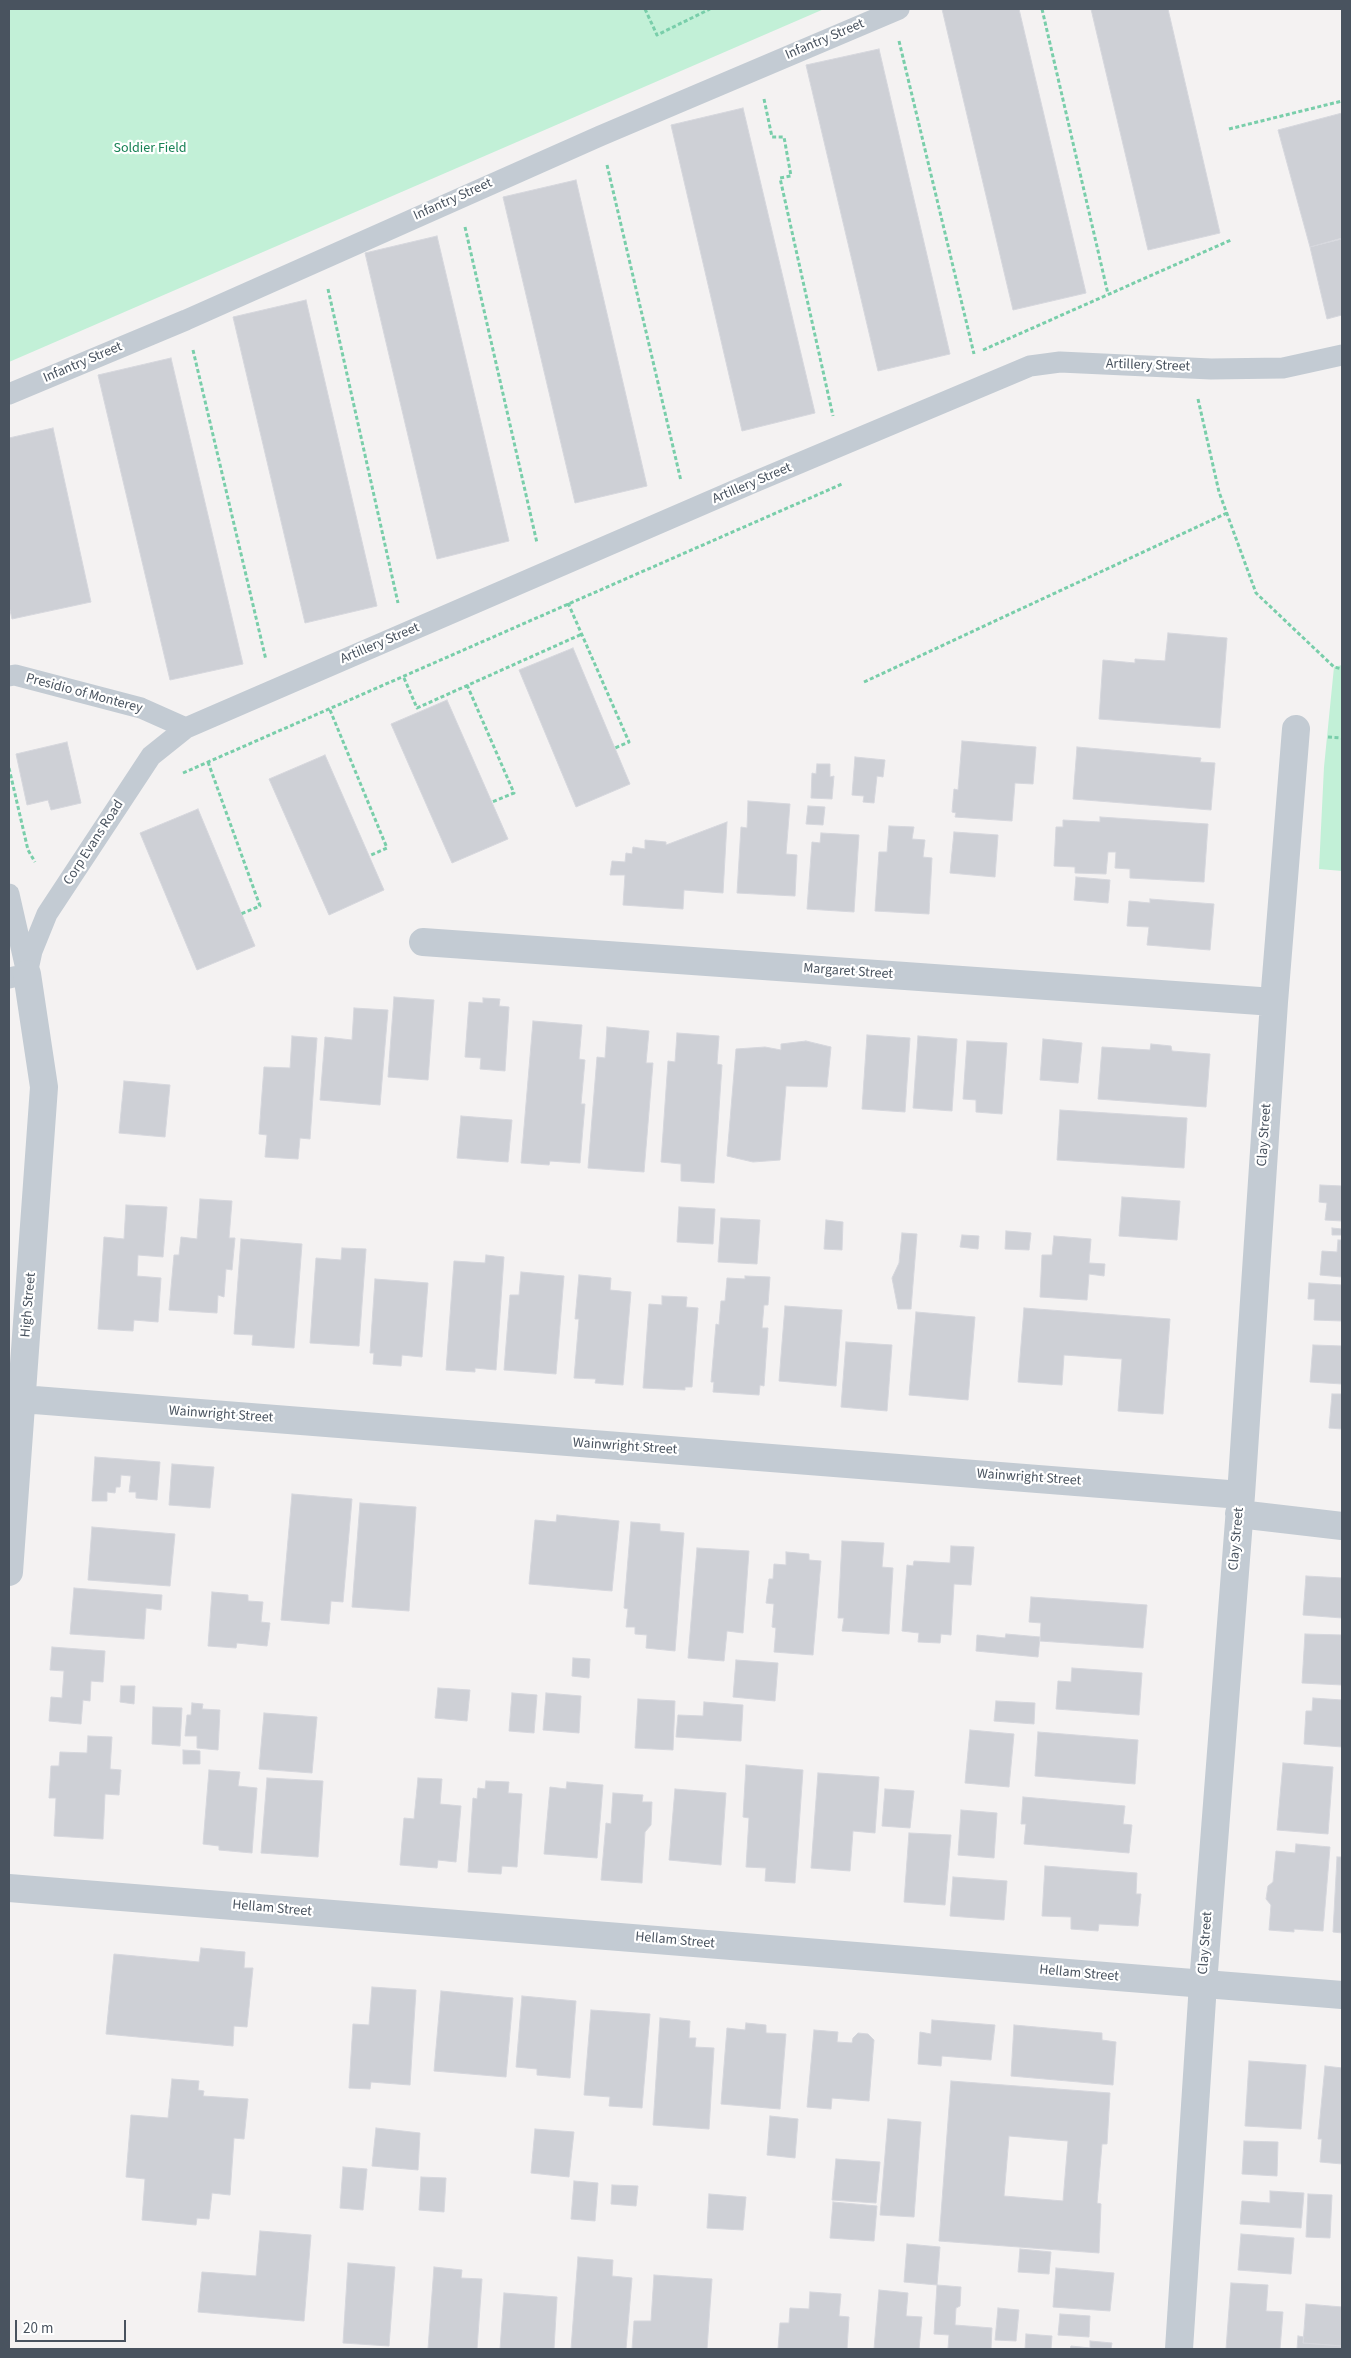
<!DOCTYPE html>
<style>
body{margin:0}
#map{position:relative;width:1351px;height:2358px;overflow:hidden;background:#f4f2f2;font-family:"Source Sans 3",sans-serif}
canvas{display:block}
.frame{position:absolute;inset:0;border:10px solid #49535f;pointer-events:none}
.scale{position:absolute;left:15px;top:2320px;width:111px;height:22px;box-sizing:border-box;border:2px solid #49535f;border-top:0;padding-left:6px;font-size:15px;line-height:18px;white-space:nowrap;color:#49535f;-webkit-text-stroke:4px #fff;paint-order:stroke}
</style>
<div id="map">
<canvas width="1351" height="2358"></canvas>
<div class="frame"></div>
<div class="scale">20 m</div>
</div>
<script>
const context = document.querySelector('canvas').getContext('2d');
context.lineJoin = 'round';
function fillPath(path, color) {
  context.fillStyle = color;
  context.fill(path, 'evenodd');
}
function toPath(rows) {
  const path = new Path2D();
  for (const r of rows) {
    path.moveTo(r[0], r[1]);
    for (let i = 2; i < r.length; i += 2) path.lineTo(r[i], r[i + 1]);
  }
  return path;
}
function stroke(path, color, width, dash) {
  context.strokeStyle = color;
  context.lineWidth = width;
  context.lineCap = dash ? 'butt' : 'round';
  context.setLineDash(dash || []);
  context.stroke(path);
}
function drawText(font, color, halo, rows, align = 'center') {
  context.font = font + ' "Source Sans 3",sans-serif';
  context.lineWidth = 4.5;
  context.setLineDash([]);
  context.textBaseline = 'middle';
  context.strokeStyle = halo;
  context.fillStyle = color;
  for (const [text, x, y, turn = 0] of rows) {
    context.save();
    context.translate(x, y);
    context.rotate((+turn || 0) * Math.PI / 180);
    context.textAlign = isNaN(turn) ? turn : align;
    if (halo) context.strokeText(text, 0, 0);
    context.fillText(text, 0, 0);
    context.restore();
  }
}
const green = toPath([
 [9,9,824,9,9,362],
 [1342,665,1342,871,1319,869,1324,767,1334,667]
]);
const building = toPath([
 [942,9,1019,9,1086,293,1013,310,942,9],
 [1091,9,1168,9,1220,233,1148,250,1091,9],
 [879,49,950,354,878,371,806,65,879,49],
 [743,108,815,413,742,431,671,125,743,108],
 [1342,113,1342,238,1310,247,1278,130,1342,113],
 [576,180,647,486,575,503,503,197,576,180],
 [437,236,509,541,437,559,365,253,437,236],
 [1342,239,1342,315,1327,319,1310,247,1342,239],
 [306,300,377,606,305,623,233,317,306,300],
 [171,358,243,664,170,680,98,375,171,358],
 [53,428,91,602,12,619,9,606,9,438,53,428],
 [1168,633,1227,638,1220,728,1099,719,1103,660,1135,663,1135,659,1165,661,1168,633],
 [573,648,630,784,576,807,519,670,573,648],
 [447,700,508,839,452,863,391,724,447,700],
 [962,741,1036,747,1033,784,1015,783,1012,821,955,817,956,813,952,812,954,789,958,790,962,741],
 [67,742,81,803,51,810,48,800,27,805,16,754,67,742],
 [1077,747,1201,758,1200,762,1215,763,1211,810,1073,799,1077,747],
 [325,755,384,890,329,915,269,779,325,755],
 [855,757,885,760,883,777,877,776,874,803,863,802,864,796,852,795,855,757],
 [817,764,830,764,830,777,834,776,832,799,811,798,812,773,816,774,817,764],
 [748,801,790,804,786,854,797,855,795,896,737,893,741,827,747,828,748,801],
 [808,806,825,807,823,825,806,824,808,806],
 [198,809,255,946,197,970,140,833,198,809],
 [1100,817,1208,824,1204,882,1130,878,1130,869,1115,868,1116,852,1108,852,1106,874,1075,873,1075,867,1054,866,1056,827,1063,827,1063,820,1100,822,1100,817],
 [727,822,723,893,684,890,683,909,623,905,625,875,610,875,612,861,625,862,626,853,632,854,633,847,645,849,645,840,666,842,666,845,727,822],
 [889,826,914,827,912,839,925,840,923,857,932,858,929,914,875,911,879,852,887,852,889,826],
 [954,832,998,835,995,877,950,873,954,832],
 [821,833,859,835,854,912,807,909,812,842,820,843,821,833],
 [1076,877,1110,880,1108,903,1074,900,1076,877],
 [1150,899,1214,904,1210,950,1147,945,1149,927,1127,926,1129,901,1150,903,1150,899],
 [394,997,434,1000,428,1080,388,1077,394,997],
 [483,998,500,999,499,1006,509,1007,505,1071,480,1069,481,1058,465,1057,469,1002,483,1003,483,998],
 [354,1008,388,1010,380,1105,320,1100,325,1037,352,1040,354,1008],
 [533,1021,582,1025,579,1059,585,1060,581,1104,585,1104,580,1163,550,1161,549,1165,521,1163,533,1021],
 [607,1027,649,1031,646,1063,653,1063,644,1172,588,1168,597,1057,605,1058,607,1027],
 [677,1033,719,1036,717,1064,722,1065,714,1183,681,1181,681,1164,661,1162,668,1061,675,1062,677,1033],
 [867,1035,910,1038,905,1112,862,1109,867,1035],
 [292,1036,317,1038,310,1139,300,1138,298,1159,265,1157,267,1135,259,1134,264,1067,290,1068,292,1036],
 [918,1036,957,1039,952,1111,913,1108,918,1036],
 [1043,1039,1082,1043,1078,1083,1040,1080,1043,1039],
 [806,1041,831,1047,827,1087,786,1086,780,1160,753,1162,727,1156,736,1049,765,1047,781,1050,781,1044,806,1041],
 [967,1041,1007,1043,1002,1114,976,1112,976,1100,963,1099,967,1041],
 [1151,1044,1171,1046,1172,1051,1210,1054,1206,1107,1098,1099,1102,1047,1150,1050,1151,1044],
 [124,1081,170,1085,165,1137,119,1133,124,1081],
 [1060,1110,1187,1118,1184,1168,1057,1160,1060,1110],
 [461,1116,512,1120,508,1162,457,1158,461,1116],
 [1320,1185,1342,1186,1342,1221,1325,1220,1327,1203,1319,1202,1320,1185],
 [1122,1197,1180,1201,1177,1240,1119,1236,1122,1197],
 [200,1199,232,1201,229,1238,235,1238,232,1270,226,1269,224,1297,218,1295,217,1313,169,1310,174,1255,179,1255,181,1237,197,1239,200,1199],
 [126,1205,167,1207,163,1257,138,1255,137,1276,161,1278,158,1322,134,1320,133,1331,98,1329,104,1237,124,1239,126,1205],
 [679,1207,715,1209,713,1244,677,1242,679,1207],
 [721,1218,760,1220,757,1264,718,1262,721,1218],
 [826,1220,843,1222,842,1250,824,1249,826,1220],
 [1332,1228,1342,1229,1342,1235,1332,1235,1332,1228],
 [1006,1231,1031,1233,1029,1250,1005,1249,1006,1231],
 [902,1233,917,1234,911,1309,898,1309,892,1278,899,1263,902,1233],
 [962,1235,979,1236,978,1249,960,1247,962,1235],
 [1054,1236,1091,1239,1089,1263,1105,1264,1104,1276,1089,1274,1087,1300,1040,1297,1042,1255,1052,1255,1054,1236],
 [241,1239,302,1244,294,1348,252,1345,253,1335,234,1334,241,1239],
 [1338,1240,1342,1240,1342,1277,1320,1275,1322,1251,1337,1252,1338,1240],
 [342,1248,366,1249,359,1346,310,1343,316,1258,341,1260,342,1248],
 [486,1255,504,1257,496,1370,475,1368,475,1372,446,1370,454,1261,485,1263,486,1255],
 [521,1272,564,1276,556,1374,504,1370,510,1295,519,1295,521,1272],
 [579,1275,611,1278,610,1290,631,1292,623,1385,595,1383,596,1379,574,1378,579,1319,575,1319,579,1275],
 [745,1276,770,1277,768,1305,764,1305,762,1328,768,1328,764,1386,760,1385,759,1395,713,1392,714,1382,711,1382,716,1324,719,1325,721,1301,725,1301,727,1278,745,1279,745,1276],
 [375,1279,428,1283,422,1357,402,1355,401,1366,373,1364,374,1353,370,1353,375,1279],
 [1309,1283,1342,1285,1342,1321,1314,1320,1315,1299,1308,1299,1309,1283],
 [662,1296,687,1297,686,1307,698,1308,692,1387,685,1387,685,1390,643,1388,649,1304,662,1305,662,1296],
 [785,1306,842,1310,836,1386,779,1381,785,1306],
 [1024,1308,1170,1319,1163,1414,1118,1411,1122,1359,1064,1355,1062,1385,1018,1382,1024,1308],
 [916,1312,975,1317,968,1400,909,1395,916,1312],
 [846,1342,892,1345,887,1411,841,1407,846,1342],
 [1313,1345,1342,1346,1342,1384,1310,1382,1313,1345],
 [1332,1394,1342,1394,1342,1429,1329,1428,1332,1394],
 [95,1457,160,1462,157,1500,136,1498,136,1492,129,1492,131,1476,121,1475,120,1487,116,1487,115,1493,107,1492,107,1501,92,1501,95,1457],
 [172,1464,214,1467,210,1508,169,1505,172,1464],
 [292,1494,352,1499,343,1602,331,1601,329,1624,281,1620,292,1494],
 [360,1503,416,1507,409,1611,352,1607,360,1503],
 [557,1515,619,1521,612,1591,529,1584,535,1520,556,1522,557,1515],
 [631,1522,660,1524,660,1531,684,1533,675,1651,646,1648,647,1635,635,1634,635,1627,626,1627,628,1609,624,1608,631,1522],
 [92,1527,175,1534,170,1586,88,1580,92,1527],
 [842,1541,884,1543,882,1567,893,1568,889,1634,842,1631,844,1618,838,1618,842,1541],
 [951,1546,974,1547,971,1585,954,1584,951,1635,941,1634,940,1643,918,1642,919,1633,902,1631,907,1565,913,1566,914,1561,950,1563,951,1546],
 [697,1548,749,1551,743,1633,727,1631,724,1661,688,1658,697,1548],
 [786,1552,809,1554,809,1560,821,1561,813,1655,774,1652,776,1628,772,1627,774,1604,766,1603,769,1579,773,1579,774,1564,786,1565,786,1552],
 [1306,1576,1342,1578,1342,1618,1303,1615,1306,1576],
 [74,1588,162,1595,161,1610,146,1608,144,1639,70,1634,74,1588],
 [212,1592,248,1595,248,1601,263,1602,261,1622,270,1623,267,1646,237,1643,236,1648,208,1646,212,1592],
 [1031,1597,1147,1605,1143,1648,1040,1641,1041,1623,1029,1622,1031,1597],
 [1006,1634,1040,1637,1038,1657,976,1651,977,1635,1005,1638,1006,1634],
 [1305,1634,1342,1635,1342,1685,1302,1683,1305,1634],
 [52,1647,105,1651,103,1682,91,1681,90,1701,83,1700,81,1724,49,1721,51,1697,62,1698,64,1671,50,1670,52,1647],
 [573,1658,590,1659,589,1678,572,1676,573,1658],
 [736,1660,778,1663,775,1701,733,1697,736,1660],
 [1072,1668,1142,1673,1139,1715,1056,1709,1058,1681,1071,1682,1072,1668],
 [121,1686,135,1686,134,1704,120,1702,121,1686],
 [438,1688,470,1690,467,1721,435,1718,438,1688],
 [512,1693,537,1695,534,1733,509,1731,512,1693],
 [546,1693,581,1696,579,1733,543,1730,546,1693],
 [1313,1698,1342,1700,1342,1747,1304,1744,1306,1711,1312,1711,1313,1698],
 [638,1699,675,1701,673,1750,635,1748,638,1699],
 [996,1701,1035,1703,1034,1724,994,1721,996,1701],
 [704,1702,743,1705,741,1741,676,1737,678,1715,703,1716,704,1702],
 [192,1703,203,1704,202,1709,220,1710,218,1750,197,1748,197,1736,185,1736,187,1715,191,1715,192,1703],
 [153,1707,182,1708,180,1746,152,1744,153,1707],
 [264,1713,317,1717,312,1773,259,1769,264,1713],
 [970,1730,1014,1734,1009,1787,965,1783,970,1730],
 [1038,1732,1138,1740,1135,1784,1035,1776,1038,1732],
 [88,1736,112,1737,110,1769,121,1770,119,1795,105,1794,103,1839,54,1836,56,1798,49,1798,51,1766,59,1766,60,1752,87,1753,88,1736],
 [183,1750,200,1751,200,1764,183,1764,183,1750],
 [1283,1763,1333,1767,1328,1834,1277,1830,1283,1763],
 [746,1765,803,1770,795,1883,765,1881,766,1868,746,1867,749,1818,743,1817,746,1765],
 [209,1770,240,1772,238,1786,257,1788,252,1853,219,1850,219,1846,203,1844,209,1770],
 [818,1773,879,1777,875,1833,853,1831,850,1871,811,1868,818,1773],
 [267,1778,323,1781,318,1857,261,1853,267,1778],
 [418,1778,442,1779,440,1804,461,1806,456,1862,438,1860,437,1868,400,1865,404,1818,414,1819,418,1778],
 [486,1781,509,1782,508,1793,522,1794,517,1867,502,1866,501,1874,468,1872,473,1798,477,1799,478,1788,485,1789,486,1781],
 [567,1782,603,1785,597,1858,544,1854,550,1787,566,1789,567,1782],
 [675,1789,726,1793,721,1865,669,1860,675,1789],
 [885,1789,914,1791,910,1828,882,1826,885,1789],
 [613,1793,643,1795,642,1802,652,1802,651,1825,645,1832,642,1883,601,1880,606,1823,611,1824,613,1793],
 [1023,1797,1125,1806,1123,1824,1132,1825,1129,1853,1024,1844,1026,1824,1021,1824,1023,1797],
 [961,1810,997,1813,994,1858,958,1855,961,1810],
 [909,1833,951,1835,945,1905,904,1902,909,1833],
 [1296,1844,1330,1847,1323,1931,1294,1929,1294,1932,1269,1930,1271,1905,1266,1899,1268,1886,1273,1882,1276,1851,1295,1853,1296,1844],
 [1337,1857,1342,1857,1342,1933,1333,1932,1337,1857],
 [1045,1866,1137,1873,1136,1894,1141,1894,1138,1926,1099,1924,1098,1931,1071,1929,1071,1917,1042,1916,1045,1866],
 [953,1877,1007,1881,1004,1920,950,1916,953,1877],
 [201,1948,245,1952,244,1968,253,1968,247,2027,234,2026,233,2046,106,2034,114,1954,199,1962,201,1948],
 [372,1987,416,1990,410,2085,371,2082,370,2089,349,2088,353,2024,369,2025,372,1987],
 [441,1991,513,1998,506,2077,434,2071,441,1991],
 [522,1996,576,2001,570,2078,537,2075,537,2069,516,2067,522,1996],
 [591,2010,650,2014,642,2108,609,2106,610,2097,584,2095,591,2010],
 [660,2018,690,2021,689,2038,696,2038,695,2047,714,2048,709,2129,653,2125,660,2018],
 [932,2020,995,2025,991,2060,942,2056,941,2066,918,2064,920,2032,931,2034,932,2020],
 [746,2023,766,2025,766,2033,786,2034,780,2109,721,2104,727,2028,745,2030,746,2023],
 [1014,2025,1102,2033,1102,2040,1116,2042,1113,2085,1011,2076,1014,2025],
 [814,2030,838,2032,837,2042,852,2043,853,2038,858,2033,868,2034,874,2040,869,2101,832,2098,831,2109,807,2107,814,2030],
 [1249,2061,1306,2065,1301,2129,1245,2126,1249,2061],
 [1325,2066,1342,2068,1342,2164,1320,2162,1322,2139,1318,2139,1325,2066],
 [172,2079,199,2081,198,2090,204,2091,203,2096,248,2099,244,2139,234,2138,230,2195,212,2193,209,2219,197,2218,196,2225,142,2220,145,2179,126,2177,131,2115,168,2118,172,2079],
 [951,2081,1110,2093,1107,2144,1102,2144,1097,2203,1101,2204,1099,2253,939,2241,951,2081],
 [1009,2136,1068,2141,1063,2201,1004,2196,1009,2136],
 [770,2116,798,2119,795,2158,767,2155,770,2116],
 [888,2119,921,2122,914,2217,880,2215,888,2119],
 [376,2128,420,2133,418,2170,372,2166,376,2128],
 [535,2129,574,2132,569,2177,531,2173,535,2129],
 [1244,2141,1278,2142,1277,2176,1242,2174,1244,2141],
 [836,2159,880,2162,876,2203,832,2200,836,2159],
 [343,2167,367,2169,363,2210,340,2208,343,2167],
 [421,2177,446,2178,444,2212,419,2210,421,2177],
 [574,2181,598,2183,595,2221,571,2219,574,2181],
 [612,2185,638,2186,636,2206,611,2204,612,2185],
 [1270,2191,1304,2193,1301,2228,1240,2224,1242,2201,1270,2203,1270,2191],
 [709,2194,746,2197,743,2230,707,2228,709,2194],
 [1308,2194,1332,2195,1330,2238,1306,2237,1308,2194],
 [833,2202,877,2206,874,2241,830,2238,833,2202],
 [260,2231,311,2235,304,2321,198,2312,202,2272,256,2276,260,2231],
 [1241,2234,1294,2238,1291,2274,1238,2270,1241,2234],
 [907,2244,940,2247,937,2285,904,2282,907,2244],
 [1020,2249,1051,2252,1049,2274,1018,2272,1020,2249],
 [578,2257,613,2260,612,2276,632,2278,626,2349,571,2349,578,2257],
 [348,2263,395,2267,389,2346,343,2343,348,2263],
 [434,2267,462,2270,461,2278,482,2279,477,2349,428,2349,434,2267],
 [1056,2268,1114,2273,1110,2311,1053,2307,1056,2268],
 [654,2275,712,2279,707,2349,632,2349,634,2321,651,2321,654,2275],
 [1231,2283,1268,2285,1266,2311,1283,2312,1280,2349,1226,2349,1231,2283],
 [937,2285,961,2287,960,2306,956,2308,955,2325,992,2328,991,2349,948,2349,949,2335,934,2334,937,2285],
 [879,2290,908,2293,906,2316,922,2317,919,2349,874,2349,879,2290],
 [810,2292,841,2294,839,2316,849,2317,847,2349,778,2349,780,2323,789,2323,790,2308,809,2309,810,2292],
 [504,2293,557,2297,554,2349,500,2349,504,2293],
 [1306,2304,1342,2307,1342,2346,1303,2343,1306,2304],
 [998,2308,1019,2310,1016,2341,995,2340,998,2308],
 [1060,2314,1090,2316,1089,2337,1058,2335,1060,2314],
 [1026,2334,1052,2336,1051,2349,1025,2349,1026,2334],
 [1298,2336,1304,2337,1303,2343,1342,2346,1342,2349,1297,2349,1298,2336],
 [1090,2341,1112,2343,1111,2349,1070,2349,1071,2346,1090,2348,1090,2341]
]);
const path = toPath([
 [645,9,657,35,710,9],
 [1042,9,1108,294],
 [899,41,974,354],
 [764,99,772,137,784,137,791,176,780,178,833,416],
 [1229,129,1342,101],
 [607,165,681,481],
 [465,227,537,543],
 [328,289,398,603],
 [193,350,266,660],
 [983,350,1231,240],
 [1198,399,1219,492,1256,593,1334,667,1342,669],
 [568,603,629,742,615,748],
 [404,678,417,708,582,634],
 [864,682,1227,513],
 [467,685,514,793,492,802],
 [330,710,387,848,369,856],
 [1328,737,1342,738],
 [208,762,260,906,241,914],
 [9,768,28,850,35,862],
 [183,773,842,484]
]);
const service = toPath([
 [9,394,186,320,600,136,899,9],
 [9,676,15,675,141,708,186,728],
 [9,894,26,969],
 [27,974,32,951,47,914,151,756,186,728,752,483,1030,366,1060,362,1211,369,1283,368,1342,355],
 [9,978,27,974]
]);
const minor = toPath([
 [423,942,1274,1002],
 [9,1398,1241,1495],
 [1239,1514,1342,1526],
 [9,1572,44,1087,27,974],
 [9,1888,1342,1995],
 [1179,2349,1203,1984,1241,1495,1274,1002,1296,729]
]);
const streetNames = [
 ["Infantry Street",825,40,-23],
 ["Infantry Street",453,200,-24],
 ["Infantry Street",83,363,-23],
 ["Artillery Street",1148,366,2],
 ["Artillery Street",752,484,-23],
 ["Artillery Street",380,644,-23],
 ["Presidio of Monterey",84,694,15],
 ["Corp Evans Road",94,843,-57],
 ["Margaret Street",848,972,4],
 ["Clay Street",1265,1135,-86],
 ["High Street",29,1305,-85],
 ["Wainwright Street",221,1415,4],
 ["Wainwright Street",625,1447,4],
 ["Wainwright Street",1029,1478,4],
 ["Clay Street",1237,1539,-85],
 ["Hellam Street",272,1909,5],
 ["Hellam Street",675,1941,5],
 ["Clay Street",1206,1943,-86],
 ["Hellam Street",1079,1974,5]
];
const parkNames = [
 ["Soldier Field",150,149]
];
fillPath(green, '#c2f0d7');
fillPath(building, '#ced0d6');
stroke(building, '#d6d7dd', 1);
stroke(path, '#79ceaa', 3, [4, 2.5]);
stroke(service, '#c3cbd3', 21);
stroke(minor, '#c3cbd3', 28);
drawText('14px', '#49535f', '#fff', streetNames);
drawText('14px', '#188255', '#fff', parkNames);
</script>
